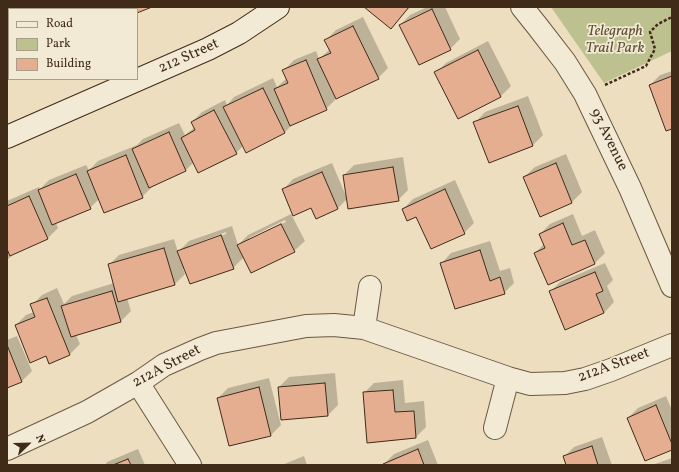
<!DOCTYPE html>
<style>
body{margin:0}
#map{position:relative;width:679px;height:472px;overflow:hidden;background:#eddebf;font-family:Vollkorn,serif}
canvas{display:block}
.frame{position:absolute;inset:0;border:8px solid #3f2b18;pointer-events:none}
.legend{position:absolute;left:8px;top:8px;width:130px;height:72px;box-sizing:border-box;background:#f3ead5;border:1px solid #ab9e89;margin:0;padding:5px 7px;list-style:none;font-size:12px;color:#3f2b18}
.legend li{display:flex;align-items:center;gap:8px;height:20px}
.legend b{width:20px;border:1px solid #ab9e89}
.north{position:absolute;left:8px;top:424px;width:40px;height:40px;-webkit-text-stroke:3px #f3ead5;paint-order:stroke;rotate:67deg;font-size:11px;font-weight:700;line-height:16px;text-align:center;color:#3f2b18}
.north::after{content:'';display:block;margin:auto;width:14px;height:18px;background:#3f2b18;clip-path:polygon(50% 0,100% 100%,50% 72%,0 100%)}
</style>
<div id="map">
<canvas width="679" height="472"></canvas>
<div class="frame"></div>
<ul class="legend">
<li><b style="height:5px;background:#f3ead5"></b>Road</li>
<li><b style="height:11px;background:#bdc08f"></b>Park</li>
<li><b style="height:11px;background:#e6ae91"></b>Building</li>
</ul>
<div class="north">N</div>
</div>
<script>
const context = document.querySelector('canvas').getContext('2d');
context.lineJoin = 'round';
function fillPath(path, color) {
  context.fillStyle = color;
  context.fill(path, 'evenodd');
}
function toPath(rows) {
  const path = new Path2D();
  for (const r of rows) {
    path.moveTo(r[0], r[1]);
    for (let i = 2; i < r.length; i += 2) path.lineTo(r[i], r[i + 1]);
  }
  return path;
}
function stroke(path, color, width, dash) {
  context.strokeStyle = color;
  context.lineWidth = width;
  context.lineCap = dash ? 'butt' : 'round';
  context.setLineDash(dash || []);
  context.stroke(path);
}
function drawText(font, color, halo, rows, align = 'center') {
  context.font = font + ' Vollkorn,serif';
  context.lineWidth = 3.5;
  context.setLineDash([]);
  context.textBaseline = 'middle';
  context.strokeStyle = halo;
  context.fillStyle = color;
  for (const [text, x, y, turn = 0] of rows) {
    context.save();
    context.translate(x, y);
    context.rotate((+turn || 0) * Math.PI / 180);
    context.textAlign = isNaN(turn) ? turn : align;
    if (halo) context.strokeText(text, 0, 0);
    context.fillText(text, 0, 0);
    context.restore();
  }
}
const green = toPath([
 [551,7,672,7,672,51,604,83]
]);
const shadow = toPath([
 [45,7,149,7,137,12,137,9,41,9],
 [366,7,410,7,391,28],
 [427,7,445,7,460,39,450,49,400,25,410,15],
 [363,17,388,68,378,78,336,98,336,99,326,109,294,123,285,132,247,151,244,145,236,153,194,162,186,170,152,185,152,187,142,197,99,199,90,208,56,223,58,228,48,238,15,253,7,260,7,201,39,187,40,189,49,180,86,165,89,170,98,161,137,145,143,139,179,123,185,135,195,127,192,122,202,112,225,100,227,105,234,97,273,78,277,87,287,78,284,70,294,60,316,51,319,59,330,49,326,40,336,30],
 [7,25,9,25,9,75,7,76],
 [488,41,511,86,501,96,458,117,436,73,446,63],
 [672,71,672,128,650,85,660,75],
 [528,96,543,135,533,145,490,161,475,123,485,112],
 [566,154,582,192,572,202,541,215,524,177,535,167],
 [403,157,408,190,398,200,347,199,337,209,312,206,283,190,293,179,332,163,346,196,344,175,354,165],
 [455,180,474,223,464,233,417,216,403,209,413,199],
 [291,214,305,241,294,251,244,257,233,268,183,269,185,274,175,284,127,298,131,311,121,321,76,335,80,344,70,354,50,363,46,355,16,325,26,315,34,312,32,305,42,295,57,288,64,304,72,296,114,283,109,265,119,255,174,239,178,252,189,241,232,226,238,245,248,235],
 [285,220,286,222,249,240,249,238],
 [226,232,226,234,189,248,189,246],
 [573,214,582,236,595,230,605,253,595,263,548,284,535,253,544,244,540,234,550,224],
 [490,241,500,271,510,268,514,283,504,293,441,264,451,253],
 [605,263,613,280,607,286,614,302,604,313,550,292,560,282],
 [17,336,32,371,22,381,7,387,7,340],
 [335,373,338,405,328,415,279,387,289,377],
 [269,378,281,425,271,435,230,445,218,398,228,388],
 [403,380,405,403,424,401,426,427,416,437,364,393,374,383],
 [666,396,672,410,672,449,628,418,638,408],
 [602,437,612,465,567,465,564,457,574,447],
 [428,440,438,465,384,465,384,464,394,454],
 [138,449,145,465,105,465,107,462],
 [304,456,307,465,282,465],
 [672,458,672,465,652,465]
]);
const building = toPath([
 [60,7,105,7,106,9,58,9,60,7],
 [114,7,152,7,137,13,137,9,115,9,114,7],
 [364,7,409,7,391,29,364,7],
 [432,9,451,50,419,65,399,25,432,9],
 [353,26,379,79,336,99,317,59,331,53,324,40,353,26],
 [7,47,9,51,9,76,7,77,7,47],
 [478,50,501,97,458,119,434,72,478,50],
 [306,60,327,110,290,126,274,89,288,83,282,70,306,60],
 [672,76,672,129,666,131,649,85,672,76],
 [263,88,285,133,246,153,223,107,263,88],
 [518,106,533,146,489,163,473,122,518,106],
 [214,110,237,154,198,173,181,138,195,130,191,122,214,110],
 [169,132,186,171,149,188,132,149,169,132],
 [126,155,143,198,104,213,87,171,126,155],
 [556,163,572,203,540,217,523,177,556,163],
 [393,167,399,201,348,209,343,175,393,167],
 [322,172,338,209,316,219,311,208,293,216,282,189,322,172],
 [76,174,91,209,52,225,38,190,76,174],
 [445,189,465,234,431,249,416,217,407,221,402,209,445,189],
 [29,196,48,239,10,256,7,249,7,206,29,196],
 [563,223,572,245,585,240,595,264,548,285,534,253,545,248,539,234,563,223],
 [281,224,295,252,251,273,237,245,281,224],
 [221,235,234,269,190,284,177,251,221,235],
 [164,248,175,285,118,302,108,264,164,248],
 [480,250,490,281,500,277,505,294,455,309,440,263,480,250],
 [595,272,603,291,596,294,604,313,565,330,549,291,595,272],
 [112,291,121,322,71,337,61,306,112,291],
 [47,298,70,355,49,364,46,356,30,363,15,325,35,317,30,304,47,298],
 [7,345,22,382,7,388,7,345],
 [325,383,328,416,281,420,278,387,325,383],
 [259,387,271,436,229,446,217,398,259,387],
 [393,390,395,412,414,411,416,438,367,443,363,392,393,390],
 [656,405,672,444,672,450,645,461,627,418,656,405],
 [592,446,598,465,566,465,563,456,592,446],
 [418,449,424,465,383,465,383,464,418,449],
 [128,459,131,465,113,465,128,459]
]);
const path = toPath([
 [605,85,646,66,655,49,650,32,658,24,672,17]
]);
const street = toPath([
 [522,7,538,27,565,62,585,94,630,188,672,286],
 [364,328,370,287],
 [138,383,190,465],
 [495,428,508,378],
 [7,449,87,412,138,383,164,365,200,349,216,343,306,326,334,325,364,328,508,378,530,384,565,383,585,379,611,370,672,345]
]);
const secondary = toPath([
 [7,137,208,49,239,33,278,7]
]);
const parkNames = [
 ["Telegraph",615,32],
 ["Trail Park",615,49]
];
const streetNames = [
 ["212 Street",189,57,-24],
 ["93 Avenue",608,140,64],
 ["212A Street",614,366,-20],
 ["212A Street",167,367,-28]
];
fillPath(green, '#bdc08f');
fillPath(shadow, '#0003');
fillPath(building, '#e6ae91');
stroke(building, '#3f2b18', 1);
stroke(street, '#6a5842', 24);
stroke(secondary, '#3f2b18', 24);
stroke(path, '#3f2b18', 2.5, [3, 2]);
stroke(street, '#f3ead5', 22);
stroke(secondary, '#f3ead5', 22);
drawText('italic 15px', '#5e5036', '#f3ead5', parkNames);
drawText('15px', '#3f2b18', '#f3ead5', streetNames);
</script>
